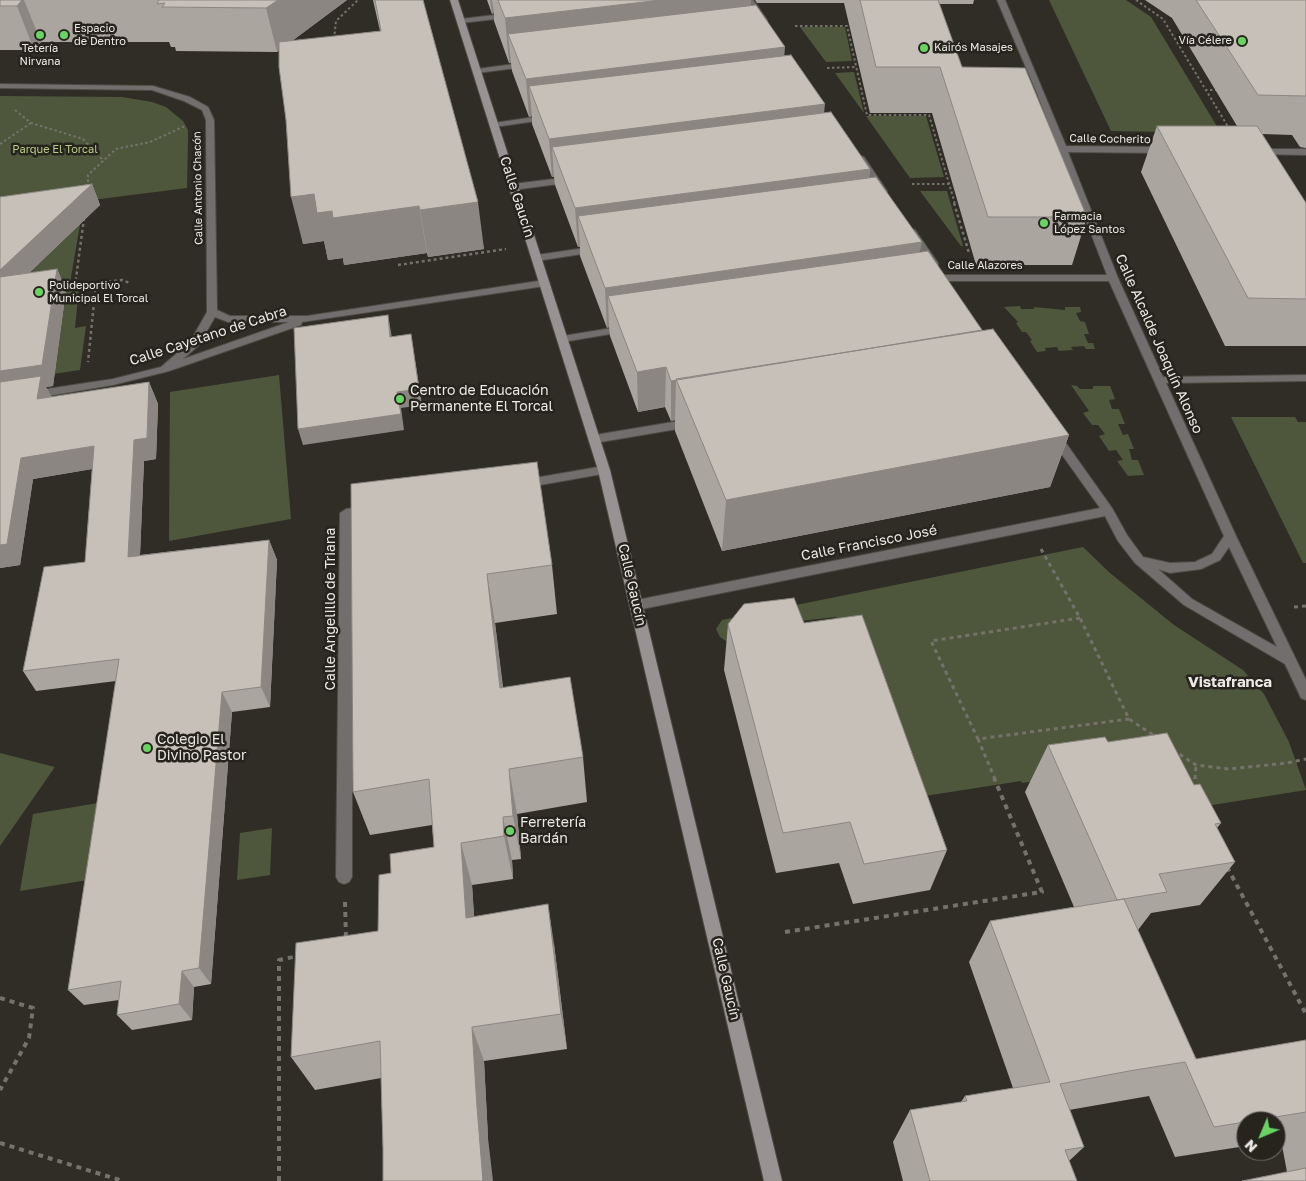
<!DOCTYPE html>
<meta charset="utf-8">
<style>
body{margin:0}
#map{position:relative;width:1306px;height:1181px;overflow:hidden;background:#302d26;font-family:"Golos Text",sans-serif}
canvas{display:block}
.north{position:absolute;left:1236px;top:1111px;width:50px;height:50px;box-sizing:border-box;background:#27231d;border:1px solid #75726d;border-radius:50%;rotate:225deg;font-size:14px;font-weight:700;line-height:20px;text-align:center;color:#ebe9e5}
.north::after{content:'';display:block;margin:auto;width:18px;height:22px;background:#69d464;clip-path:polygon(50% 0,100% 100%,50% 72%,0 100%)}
</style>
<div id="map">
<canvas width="1306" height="1181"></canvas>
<div class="north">N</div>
</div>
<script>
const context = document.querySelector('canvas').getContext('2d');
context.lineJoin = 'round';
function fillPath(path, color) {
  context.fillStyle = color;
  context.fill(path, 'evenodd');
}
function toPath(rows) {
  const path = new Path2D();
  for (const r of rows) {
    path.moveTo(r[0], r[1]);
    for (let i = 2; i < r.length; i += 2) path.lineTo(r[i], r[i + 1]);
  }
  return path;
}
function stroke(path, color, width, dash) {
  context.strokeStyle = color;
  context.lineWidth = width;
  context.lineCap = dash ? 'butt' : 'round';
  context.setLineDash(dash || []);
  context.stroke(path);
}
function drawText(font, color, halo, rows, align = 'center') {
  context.font = font + ' "Golos Text",sans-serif';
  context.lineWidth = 5;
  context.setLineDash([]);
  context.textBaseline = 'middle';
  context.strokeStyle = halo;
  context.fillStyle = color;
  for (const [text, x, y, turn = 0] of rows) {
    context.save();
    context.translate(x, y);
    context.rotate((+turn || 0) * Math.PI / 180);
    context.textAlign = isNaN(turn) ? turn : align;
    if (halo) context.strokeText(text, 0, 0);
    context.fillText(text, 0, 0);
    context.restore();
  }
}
const green = toPath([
 [1049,0,1126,0,1151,17,1221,133,1111,131],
 [800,27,845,27,852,61,826,62],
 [854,72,864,113,835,73],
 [0,96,122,97,152,102,166,107,183,121,188,130,188,139,187,188,84,201,69,289,79,288,75,328,86,326,80,370,0,382],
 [866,116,926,116,944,177,910,178],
 [920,191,947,191,963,246,961,246],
 [1020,306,1021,309,1034,309,1034,307,1065,310,1065,307,1080,307,1081,312,1076,313,1080,321,1085,322,1089,334,1084,334,1088,343,1093,343,1095,349,1086,349,1084,346,1071,347,1073,350,1059,351,1057,347,1045,348,1046,351,1037,352,1030,341,1032,340,1026,332,1022,332,1016,323,1018,322,1004,307],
 [279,375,291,519,169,541,170,392],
 [1071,385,1077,386,1080,389,1093,389,1093,386,1110,386,1115,399,1109,400,1112,409,1119,409,1125,424,1118,424,1123,435,1128,434,1134,449,1129,449,1132,460,1138,460,1144,475,1128,476,1117,461,1123,460,1116,450,1109,451,1099,436,1105,434,1098,425,1092,425,1083,413,1089,411],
 [1231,417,1295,417,1298,422,1306,422,1306,563,1303,563],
 [1083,547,1110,573,1174,625,1243,670,1264,694,1289,742,1306,790,1200,807,1166,763,1022,783,1021,781,899,800,836,617,781,623,740,650,720,637,716,629,722,620],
 [0,753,55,767,0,846],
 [98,803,88,880,20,891,33,814],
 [272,828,270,875,237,880,240,833]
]);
const pathFar3 = toPath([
 [1136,0,1163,19,1230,130],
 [795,26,847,26,867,115,929,115,955,204],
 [334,39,336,21,358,0],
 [827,68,856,67],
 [1205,90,1218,90],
 [15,110,31,123,83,139,104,161],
 [0,144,31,123],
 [912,184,949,184],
 [88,187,88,175,116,149,150,142,185,126]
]);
const pathFar2 = toPath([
 [954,203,969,253],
 [84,218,75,286,96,283,88,362],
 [398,265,506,249],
 [96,283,122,280,130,283]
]);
const pathFar1 = toPath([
 [1041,549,1080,618,1129,719,1156,737],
 [1294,607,1306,606],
 [1080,618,931,641,978,739,1129,719],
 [978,739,995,779],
 [1173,750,1196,765,1229,769,1287,763,1306,759],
 [1195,779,1196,765]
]);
const path = toPath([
 [1195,789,1195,778],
 [1227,867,1306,1014],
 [345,902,346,939],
 [785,932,1042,892,994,778],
 [0,998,33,1008,29,1038,0,1090],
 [0,1143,123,1181],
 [279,1181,279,960,298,956]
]);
const service = toPath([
 [604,466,610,470,608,473,523,488,517,484,523,480,604,466],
 [368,506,374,510,372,513,352,516,352,877,349,882,344,884,339,882,336,877,340,513,346,509,368,506]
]);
const minor = toPath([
 [745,0,753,0,767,20,766,22,760,22,745,0],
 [997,0,1005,0,1066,146,1165,147,1169,150,1165,153,1068,152,1118,278,1163,377,1306,375,1306,381,1166,383,1236,536,1306,680,1306,700,1301,698,1285,664,1184,605,1135,563,1118,541,1105,516,637,610,633,608,631,605,633,602,637,600,1100,508,1048,435,1054,431,1058,432,1112,508,1127,535,1143,557,1170,563,1195,562,1212,554,1224,536,1109,281,945,281,931,285,926,282,944,275,1107,275,1036,91,997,0],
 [1229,547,1277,647,1192,599,1158,569,1170,573,1201,569,1220,560,1229,547],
 [511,13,514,13,514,17,461,23,457,21,461,19,511,13],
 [529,62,533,64,532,66,477,73,473,71,477,69,529,62],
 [0,84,153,86,190,97,208,107,214,120,217,310,230,316,307,316,545,280,550,283,545,286,302,322,301,325,169,371,113,385,0,404,0,396,113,379,161,367,190,342,207,312,206,120,202,110,184,101,152,90,0,88,0,84],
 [215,317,228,322,289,322,183,359,198,346,215,317],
 [548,115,552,117,551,119,494,127,490,125,494,123,548,115],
 [1258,149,1306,149,1306,155,1255,154,1255,150,1258,149],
 [861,156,864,157,887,191,886,193,883,194,879,191,857,159,861,156],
 [570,177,574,180,573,182,513,190,509,187,513,184,570,177],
 [912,229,915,230,938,263,938,267,932,267,907,232,912,229],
 [598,246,601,247,601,251,537,261,532,258,537,255,598,246],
 [624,326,628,327,628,331,563,342,558,339,563,336,624,326],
 [691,419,696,423,695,426,595,443,589,439,595,435,691,419]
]);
const secondary = toPath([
 [450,0,458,0,610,470,782,1181,764,1181,598,470,450,0]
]);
const wall = toPath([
 [0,0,347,0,292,41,380,31,373,0,423,0,484,249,428,257,427,253,344,265,343,258,328,260,324,241,303,244,286,120,279,50,277,52,176,51,175,47,171,47,169,42,41,42,34,50,0,50],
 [487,0,751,0,750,6,824,113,870,169,869,178,920,252,982,330,1069,435,1050,487,722,551,675,431,675,420,671,421,665,407,638,412,610,336,609,327,607,328,580,256,580,247,578,247,555,185,554,177,552,177,532,124,532,116,529,117,512,71,511,63,509,63,494,21,494,13,492,14],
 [755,0,974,0,973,4,939,4,962,67,1087,217,1072,265,976,265,932,113,870,113,844,3,757,3],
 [1145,0,1306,0,1306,148,1300,147,1292,135,1262,134,1306,203,1306,346,1225,346,1141,172,1157,126,1237,126,1172,18],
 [92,184,100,205,29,273,57,269,66,290,53,386,46,387,51,397,149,382,158,404,156,459,144,461,140,555,269,540,277,560,270,707,232,712,211,984,194,987,192,1020,132,1030,117,1015,119,1000,84,1005,68,990,116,681,36,691,23,671,85,562,92,469,33,479,20,565,0,568,0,197],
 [351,484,552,565,557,614,495,623,503,687,583,757,587,802,517,814,521,859,512,860,513,879,472,885,474,917,554,944,567,1049,484,1061,488,1138,383,1149,381,1078,315,1090,291,1057,378,931,391,873,434,847,432,825,370,835,353,792],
 [804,623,947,850,930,890,853,904,839,863,776,873,724,670,728,624],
 [1108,742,1194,785,1221,823,1217,828,1235,862,1200,905,1151,913,1138,930,1196,1059,1306,1040,1306,1181,1287,1172,1281,1140,1276,1141,1276,1121,1246,1121,1246,1146,1175,1157,1149,1096,1069,1110,1084,1147,1069,1161,1077,1181,903,1181,893,1142,910,1110,961,1102,965,1096,1013,1088,969,962,990,921,1074,907,1025,792,1048,745]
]);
const shadedWall = toPath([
 [22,0,24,0,41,42,34,50,17,6],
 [278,0,347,0,277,52,266,8],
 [490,0,492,0,494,13,492,14],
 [661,0,751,0,748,34,508,34,511,63,509,63,505,18],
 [785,47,782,84,529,86,532,116,529,117,526,79],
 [825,104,821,142,552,147,554,177,552,177,549,139],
 [870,169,864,208,578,216,580,247,578,247,575,208],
 [92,184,100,205,2,299,0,296,0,270],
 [314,194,332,211,419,206,427,253,344,265,343,258,328,260,324,241,303,244,291,197],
 [478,202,484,249,428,257,420,210],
 [922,242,914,281,608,296,609,327,607,328,605,288],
 [57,269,66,290,53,386,46,387,52,397,37,399,0,394,0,371],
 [388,315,391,332,394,353,390,337],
 [411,334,422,405,401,408,404,430,303,445,298,429,397,392],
 [666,367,665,407,638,412,637,372],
 [676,380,675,420,671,421,671,381],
 [149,382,158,404,156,459,144,461,139,577,128,557,134,440],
 [1069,435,1050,487,722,551,726,500],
 [94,446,104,467,33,479,20,565,0,568,0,545,21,458],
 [269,540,277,560,270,707,261,687],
 [487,574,495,623,508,734,500,688],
 [222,692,232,712,211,984,199,968],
 [509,769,517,814,521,859,513,816],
 [503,817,512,860,513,879,504,836],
 [461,843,472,885,477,958,466,918],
 [548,904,554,944,567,1049,561,1014],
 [182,971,194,987,192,1020,179,1004],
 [472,1027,484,1061,488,1138,493,1181,483,1181,477,1107]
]);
const building = toPath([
 [0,0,22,0,17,6,0,6,0,0],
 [159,0,278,0,266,8,162,7,165,3,157,4,159,0],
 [375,0,423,0,478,202,420,210,419,206,333,218,332,211,317,213,314,194,291,197,286,120,279,67,279,42,381,31,375,0],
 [498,0,661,0,505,18,498,0],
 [860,0,938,0,962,67,1025,68,1087,217,988,217,940,67,876,67,860,0],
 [1196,0,1306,0,1306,96,1258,95,1196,0],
 [756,5,785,47,526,79,508,34,756,5],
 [791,55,825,104,549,139,529,86,791,55],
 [831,112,870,169,575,208,552,147,831,112],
 [1157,126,1257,126,1306,203,1306,299,1248,298,1157,126],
 [876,177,922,242,605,288,578,216,876,177],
 [92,184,0,270,0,197,92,184],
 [928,251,982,330,671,381,666,367,637,372,608,296,928,251],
 [57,269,42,365,0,371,0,277,57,269],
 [388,315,390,337,411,334,419,389,397,392,401,414,298,429,294,328,388,315],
 [993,329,1069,435,726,500,676,379,993,329],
 [41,376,37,399,149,382,147,438,134,440,128,557,269,540,261,687,222,692,199,968,182,971,179,1004,117,1015,121,981,68,990,119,659,23,671,44,567,85,562,94,446,21,458,7,544,0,545,0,382,41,376],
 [537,462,552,565,487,574,500,688,570,677,583,757,509,769,513,816,503,817,504,836,461,843,466,918,548,904,561,1014,472,1027,477,1107,483,1181,383,1181,383,1149,380,1041,291,1057,296,943,378,931,379,875,391,873,390,854,434,847,429,779,353,792,351,484,537,462],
 [794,598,804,623,862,615,947,850,864,864,850,822,783,833,728,624,744,604,794,598],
 [1167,733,1194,785,1200,784,1221,823,1215,824,1235,862,1159,874,1167,892,1117,900,1048,745,1105,737,1108,742,1167,733],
 [1124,899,1196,1059,1306,1040,1306,1112,1214,1127,1185,1062,1129,1071,1060,1084,1084,1147,1065,1150,1077,1181,930,1181,910,1110,967,1101,965,1096,1050,1082,990,921,1124,899],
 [1306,1168,1306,1181,1242,1181,1306,1168]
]);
const markers = [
 [40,35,5,"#69d464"],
 [64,35,5,"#69d464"],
 [1242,41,5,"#69d464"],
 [924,48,5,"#69d464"],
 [1044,223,5,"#69d464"],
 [39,292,5,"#69d464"],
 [400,399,5,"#69d464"],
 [147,748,5,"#69d464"],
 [510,831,5,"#69d464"]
];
const farPoinames = [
 ["Espacio",74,29],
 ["de Dentro",74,42],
 ["Vía Célere",1232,41,"right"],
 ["Kairós Masajes",934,48],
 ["Tetería",40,49,"center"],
 ["Nirvana",40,62,"center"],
 ["Farmacia",1054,217],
 ["López Santos",1054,230],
 ["Polideportivo",49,286],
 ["Municipal El Torcal",49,299]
];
const farStreetnames = [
 ["Calle Cocherito",1110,139,1],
 ["Calle Antonio Chacón",198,188,-91],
 ["Calle Alazores",985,266]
];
const farParknames = [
 ["Parque El Torcal",55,150]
];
const streetNames = [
 ["Calle Gaucín",517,197,72],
 ["Calle Cayetano de Cabra",208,336,-18],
 ["Calle Alcalde Joaquín Alonso",1159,344,66],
 ["Calle Francisco José",869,543,-11],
 ["Calle Gaucín",632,585,77],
 ["Calle Angelillo de Triana",331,609,-90],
 ["Calle Gaucín",726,979,77]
];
const poiNames = [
 ["Centro de Educación",410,391],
 ["Permanente El Torcal",410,407],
 ["Colegio El",157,740],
 ["Divino Pastor",157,756],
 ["Ferretería",520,823],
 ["Bardán",520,839]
];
const neighbourhoodNames = [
 ["Vistafranca",1230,682]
];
fillPath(green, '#4e573b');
stroke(service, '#4e4b45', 2);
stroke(minor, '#4e4b45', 2);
stroke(secondary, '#4e4b45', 2);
stroke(pathFar3, '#75726c', 2, [2.5, 2.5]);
stroke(pathFar2, '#75726c', 2.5, [3, 3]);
stroke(pathFar1, '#75726c', 3, [4, 4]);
stroke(path, '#75726c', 4, [5, 5]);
fillPath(service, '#726e6e');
fillPath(minor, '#726e6e');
fillPath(secondary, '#999292');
fillPath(wall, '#aaa59f');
fillPath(shadedWall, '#8b8682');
fillPath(building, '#c6c0b9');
stroke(building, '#8b8682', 1);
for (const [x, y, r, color] of markers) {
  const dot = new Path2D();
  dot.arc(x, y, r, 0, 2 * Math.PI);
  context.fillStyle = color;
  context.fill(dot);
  stroke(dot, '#27231d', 2);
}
drawText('11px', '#ebe9e5', '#27231d', farPoinames, 'left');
drawText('11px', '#ebe9e5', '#27231d', farStreetnames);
drawText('11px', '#b8cc88', '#27231d', farParknames);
drawText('14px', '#ebe9e5', '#27231d', streetNames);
drawText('14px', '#ebe9e5', '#27231d', poiNames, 'left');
drawText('bold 15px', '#ebe9e5', '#27231d', neighbourhoodNames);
</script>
